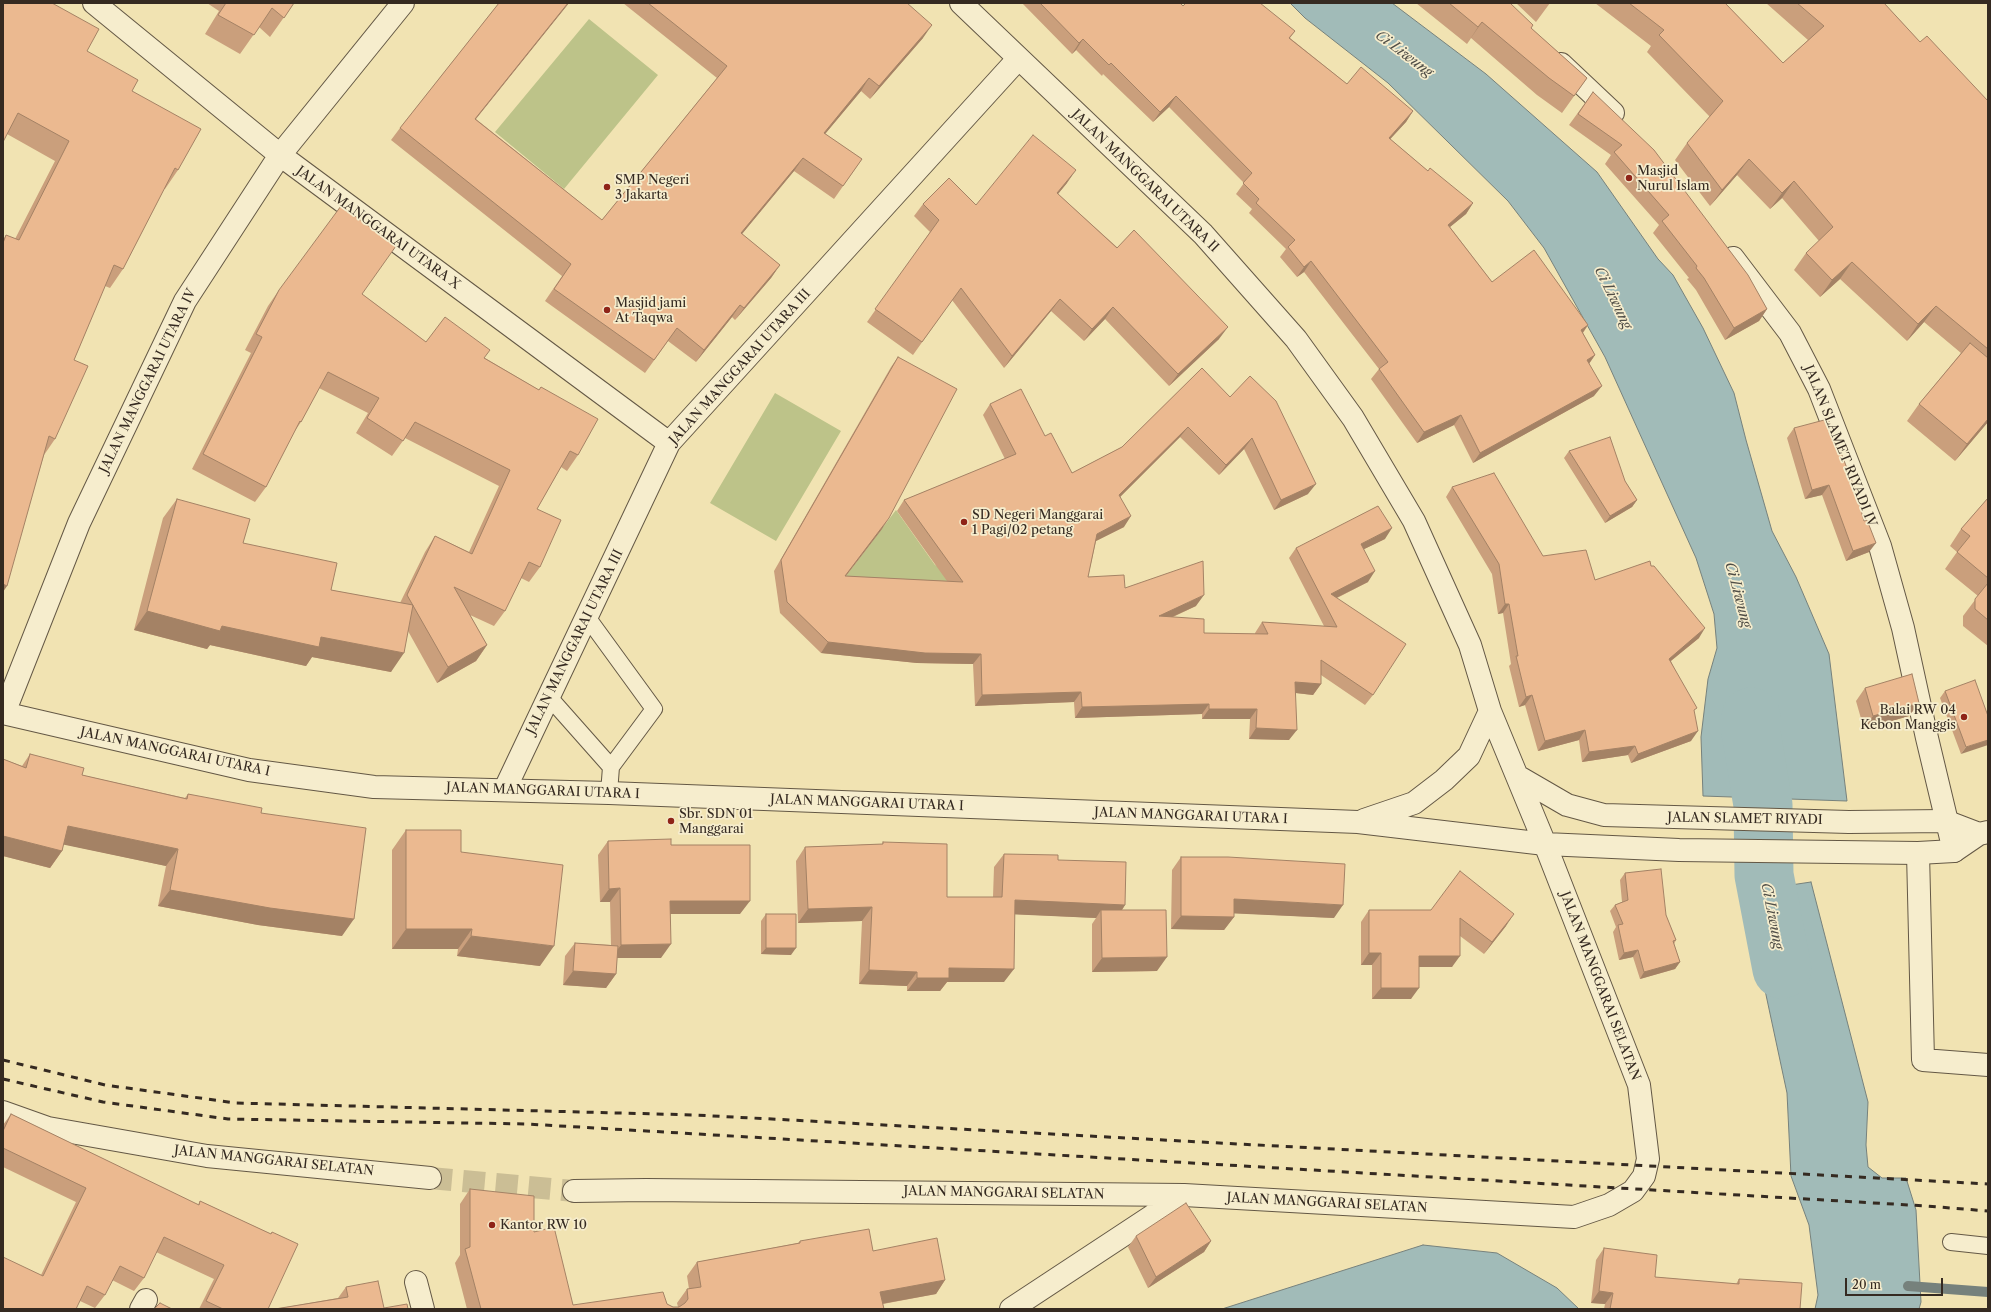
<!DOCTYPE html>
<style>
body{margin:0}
#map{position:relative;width:1991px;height:1312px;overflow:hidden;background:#f1e3b2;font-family:"Libre Caslon Text",serif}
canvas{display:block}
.frame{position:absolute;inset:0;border:4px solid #352a21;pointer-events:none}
.scale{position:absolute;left:1845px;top:1278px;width:98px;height:18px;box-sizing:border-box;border:2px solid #352a21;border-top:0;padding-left:5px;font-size:12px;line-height:14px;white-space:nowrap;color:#352a21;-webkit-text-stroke:3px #f6edcd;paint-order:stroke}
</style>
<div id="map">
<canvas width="1991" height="1312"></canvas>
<div class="frame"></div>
<div class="scale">20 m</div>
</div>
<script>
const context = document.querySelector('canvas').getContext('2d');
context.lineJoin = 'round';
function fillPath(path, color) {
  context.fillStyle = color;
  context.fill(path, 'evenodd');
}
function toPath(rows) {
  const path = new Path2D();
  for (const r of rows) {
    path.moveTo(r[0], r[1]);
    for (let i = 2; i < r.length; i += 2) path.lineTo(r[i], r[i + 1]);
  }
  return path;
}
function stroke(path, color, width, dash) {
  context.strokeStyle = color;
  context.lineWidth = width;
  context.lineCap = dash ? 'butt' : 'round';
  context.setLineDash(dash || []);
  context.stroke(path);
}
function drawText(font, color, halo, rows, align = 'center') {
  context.font = font + ' "Libre Caslon Text",serif';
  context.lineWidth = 3.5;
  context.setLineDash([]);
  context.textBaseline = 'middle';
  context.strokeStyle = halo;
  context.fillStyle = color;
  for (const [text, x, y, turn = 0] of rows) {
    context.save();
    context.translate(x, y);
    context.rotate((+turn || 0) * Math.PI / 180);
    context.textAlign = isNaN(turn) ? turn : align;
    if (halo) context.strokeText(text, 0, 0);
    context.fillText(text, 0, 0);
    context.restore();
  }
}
const green = toPath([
 [589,19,658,75,564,189,495,132],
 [775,393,841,431,776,541,710,503],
 [896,510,935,565,1009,596,838,586]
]);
const water = toPath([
 [1290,3,1392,3,1486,74,1597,172,1658,259,1673,275,1703,328,1734,393,1746,440,1772,531,1796,577,1829,654,1847,801,1703,796,1701,737,1708,679,1717,648,1714,614,1696,558,1605,357,1544,248,1508,201,1388,83,1305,18,1290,3],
 [1811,882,1868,1102,1866,1145,1868,1167,1882,1178,1906,1178,1916,1210,1921,1302,1919,1309,1815,1309,1818,1295,1809,1225,1791,1176,1787,1093,1744,892,1811,882],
 [1423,1245,1497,1253,1557,1288,1579,1309,1222,1309,1423,1245]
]);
const stream = toPath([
 [1908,1286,1988,1292]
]);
const river = toPath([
 [1751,717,1751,733,1763,805,1764,875,1782,969]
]);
const minorTunnel = toPath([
 [430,1178,574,1191]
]);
const service = toPath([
 [587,617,654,709,611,767],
 [549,697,611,767,609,793],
 [1951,1242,1988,1246]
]);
const minor = toPath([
 [94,3,280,155,669,443],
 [1561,64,1613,113],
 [1733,258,1790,333,1819,389,1880,546,1903,628,1927,738,1954,851],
 [4,713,79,523,185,301,280,155,403,3],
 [505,789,669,443,1018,59],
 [1918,853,1923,1060,1988,1065],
 [3,1112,48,1128,207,1156,430,1178],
 [574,1191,646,1190,1184,1195,1574,1217,1609,1205,1633,1191,1644,1176,1648,1159,1639,1085,1545,844],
 [416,1282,423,1309],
 [141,1309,146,1300],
 [1011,1309,1184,1195]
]);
const tertiary = toPath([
 [961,3,1203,234,1296,339,1353,418,1414,521,1470,645,1490,711,1545,844],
 [3,713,249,770,374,787,609,793,1358,822,1545,844,1679,850,1918,853,1954,851,1979,834,1988,832],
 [1517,776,1567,805,1604,815,1849,822,1945,821,1979,834],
 [1364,820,1414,803,1444,780,1469,756,1490,711]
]);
const rail = toPath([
 [3,1060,105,1085,236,1103,696,1115,1988,1184],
 [3,1079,103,1102,228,1119,527,1124,1926,1206,1988,1211]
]);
const wall = toPath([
 [3,3,87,51,132,91,178,170,165,189,164,189,123,269,110,288,105,286,74,360,55,439,44,455,3,592,3,240,6,235,15,239,55,161,7,134],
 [207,3,294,3,270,37,259,27,240,54,205,34,219,11],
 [499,3,569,3,476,119,602,220,717,78,623,3,907,3,923,38,870,99,861,91,825,134,862,159,834,199,794,171,742,234,780,265,771,278,735,320,732,317,696,362,668,341,645,373,545,301,562,276,391,140,400,128],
 [1022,3,1180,3,1183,6,1295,31,1290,38,1347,84,1413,111,1406,122,1390,139,1428,171,1473,203,1466,214,1450,227,1492,282,1588,325,1583,333,1595,355,1589,364,1594,396,1473,463,1454,425,1417,443,1371,379,1379,369,1304,272,1297,277,1280,257,1286,249,1249,213,1252,209,1236,194,1244,183,1169,107,1153,122,1103,74,1102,76,1076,50,1072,54],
 [1416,3,1510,3,1531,28,1587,78,1562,113,1537,95,1471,38,1467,44],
 [1516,3,1550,3,1536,22],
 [1595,3,1725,3,1783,63,1808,40,1766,3,1884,3,1920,42,1988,101,1988,422,1955,461,1907,421,1919,404,1961,353,1924,322,1907,341,1840,279,1820,297,1794,270,1806,253,1819,241,1782,198,1770,209,1737,175,1710,206,1675,160,1687,143,1710,117,1647,52,1651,46],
 [1593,92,1767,309,1759,321,1725,340,1696,290,1687,279,1689,278,1653,233,1659,225,1605,164,1611,155,1569,125],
 [1067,183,1058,194,1219,339,1169,386,1105,319,1084,341,1051,311,1004,368,952,300,913,355,867,322,930,232,914,216,923,204,976,205],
 [279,290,362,294,426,342,485,358,539,390,541,387,578,455,567,471,561,467,537,509,540,567,529,582,521,578,505,611,494,626,470,615,487,645,476,661,437,683,408,631,391,672,312,657,306,666,210,645,207,649,134,630,163,518,177,499,243,543,331,590,400,603,425,552,435,536,469,552,499,486,405,438,392,456,356,433,368,413,319,388,301,422,294,432,266,487,255,502,192,469,251,353,245,350,268,306],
 [898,357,882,529,846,576,947,581,897,511,904,500,1005,459,983,415,990,404,1045,436,1072,473,1122,447,1202,368,1308,494,1274,510,1244,449,1219,475,1180,437,1120,497,1124,527,1096,541,1088,577,1125,588,1196,606,1173,617,1204,633,1255,634,1255,633,1262,622,1324,626,1289,558,1296,548,1385,539,1364,549,1368,582,1337,598,1373,695,1365,705,1321,675,1321,684,1313,695,1295,693,1289,740,1249,739,1250,719,1202,719,1202,714,1075,718,1074,702,975,706,973,664,917,663,821,653,780,613,774,571,891,367],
 [1794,428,1864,521,1869,552,1846,561,1822,495,1805,499,1787,438],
 [1569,451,1625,481,1637,500,1632,507,1605,523,1564,458],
 [1452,487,1543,556,1595,580,1651,566,1699,638,1671,661,1694,712,1691,741,1631,763,1628,755,1582,762,1579,740,1538,751,1525,705,1519,707,1509,666,1511,664,1503,613,1498,614,1492,574,1446,497],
 [1988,498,1988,646,1963,626,1963,616,1978,596,1945,569,1957,552,1950,546,1961,529],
 [1865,688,1919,703,1909,716,1864,729,1856,701],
 [1945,691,1988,716,1961,754,1940,698],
 [30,754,82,775,185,798,188,794,261,813,342,936,258,925,158,906,166,866,63,844,62,851,50,868,3,856,3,759,22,766],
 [406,830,461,852,540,966,457,956,458,949,392,949,392,850],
 [608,841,671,845,740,914,670,914,661,958,617,958,616,974,606,988,563,985,565,956,575,943,611,945,610,902,600,902,598,855],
 [883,842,947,897,993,897,994,867,1004,854,1058,860,1125,905,1122,910,1157,971,1092,972,1092,924,1096,918,1015,914,1004,982,947,982,940,991,907,991,907,986,859,984,862,921,798,923,796,861,805,847,882,844],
 [1181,857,1334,918,1234,913,1234,917,1224,930,1171,929,1172,870],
 [1625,873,1666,915,1676,940,1674,944,1680,962,1675,969,1640,979,1633,957,1619,960,1613,932,1616,927,1610,911,1615,905,1622,902,1620,880],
 [1369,910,1431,910,1506,926,1484,954,1460,936,1452,967,1419,967,1411,999,1372,999,1372,965,1361,965,1361,922],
 [766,914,791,955,761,954,761,921],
 [11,1114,198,1205,200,1201,271,1234,272,1232,268,1309,199,1309,214,1279,156,1252,144,1278,134,1291,112,1280,105,1295,95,1308,80,1301,41,1275,76,1202,3,1167,3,1125],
 [470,1189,534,1232,573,1305,667,1304,673,1307,678,1307,677,1303,687,1289,689,1289,687,1276,697,1262,798,1243,800,1241,873,1251,945,1280,936,1294,883,1304,884,1309,467,1309,455,1263,460,1255,460,1204],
 [1136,1236,1211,1241,1204,1252,1148,1288,1128,1247],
 [1604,1248,1655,1277,1736,1284,1739,1279,1800,1309,1604,1309,1605,1304,1591,1303,1596,1260],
 [346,1287,384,1308,275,1309,338,1298]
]);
const shadedWall = toPath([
 [568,3,569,3,466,131,475,119],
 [1482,22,1471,38,1467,44,1478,27],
 [932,25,923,38,870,99,879,86],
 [1083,39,1076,50,1072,54,1079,43],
 [869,78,861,91,815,146,824,133],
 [1176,96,1169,107,1153,122,1160,112],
 [1413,111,1406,122,1382,148,1389,138],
 [803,158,794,171,732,246,741,233],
 [1749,159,1737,175,1710,206,1722,190],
 [1076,170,1067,183,1048,206,1057,193],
 [1794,181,1782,198,1770,209,1782,193],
 [1473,203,1466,214,1440,235,1448,225],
 [1311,261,1304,272,1297,277,1304,267],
 [1852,262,1840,279,1820,297,1832,280],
 [780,265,771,278,735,320,744,308],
 [1060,299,1051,311,1004,368,1012,356],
 [740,305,732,317,696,362,704,350],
 [1936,306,1924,322,1907,341,1918,324],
 [1113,307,1105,319,1084,341,1092,329],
 [1767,309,1759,321,1725,340,1734,328],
 [1588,325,1581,335,1581,330],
 [1228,327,1219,339,1169,386,1178,374],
 [1595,355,1588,365,1587,360],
 [1602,386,1594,396,1473,463,1480,453],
 [1461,415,1454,425,1417,443,1424,432],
 [1988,419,1988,422,1955,461,1967,444],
 [1188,427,1180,437,1112,505,1119,495],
 [1252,438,1244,449,1219,475,1226,465],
 [1316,484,1308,494,1274,510,1281,500],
 [1829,485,1822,495,1805,499,1812,490],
 [1637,500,1632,507,1605,523,1610,516],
 [1131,516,1124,527,1090,544,1097,534],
 [889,518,882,529,838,586,845,576],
 [1392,528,1385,539,1354,554,1361,544],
 [1876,543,1869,552,1846,561,1853,551],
 [1375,571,1368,582,1324,604,1331,594],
 [3,584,7,586,3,592],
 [1204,595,1196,606,1152,626,1159,616],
 [1505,604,1509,604,1503,613,1498,614],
 [147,611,222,626,321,637,404,653,391,672,312,657,306,666,210,645,207,649,134,630],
 [1705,628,1699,638,1662,668,1669,659],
 [828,642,981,654,973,664,917,663,821,653],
 [487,645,476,661,437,683,448,667],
 [1295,682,1321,684,1313,695,1288,692],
 [1081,692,1074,702,975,706,982,695],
 [1532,695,1525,705,1519,707,1526,697],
 [1919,703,1909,716,1864,729,1873,716],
 [1209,704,1202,714,1075,718,1082,707],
 [1209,709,1257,709,1250,719,1202,719],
 [1256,728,1297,730,1289,740,1249,739],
 [1585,730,1579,740,1538,751,1545,741],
 [1698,731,1691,741,1631,763,1638,754],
 [1988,740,1988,745,1961,754,1966,747],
 [1635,746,1628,755,1582,762,1589,752],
 [68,826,178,849,166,866,56,843],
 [3,836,62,851,50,868,3,856],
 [620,888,610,902,600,902,609,889],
 [170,890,354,919,342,936,258,925,158,906],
 [1234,899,1343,905,1334,918,1225,913],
 [1015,900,1125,905,1116,919,1101,910,1096,918,1006,914],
 [670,901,750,901,740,914,661,914],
 [872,907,862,921,798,923,808,909],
 [1514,914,1506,926,1484,954,1492,942],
 [1181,916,1234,917,1224,930,1171,929],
 [406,929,472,929,458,949,392,949],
 [471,936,554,946,540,966,457,956],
 [671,944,661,958,611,958,621,945],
 [766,948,796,948,791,955,761,954],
 [1638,950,1633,957,1619,960,1624,953],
 [1369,953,1381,953,1372,965,1361,965],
 [1419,956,1460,956,1452,967,1411,967],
 [1167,957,1157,971,1092,972,1102,958],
 [1680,962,1675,969,1640,979,1644,972],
 [949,968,1014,969,1004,982,947,982,940,991,907,991,917,978],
 [869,970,917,972,907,986,859,984],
 [573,971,616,974,606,988,563,985],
 [1381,988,1419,988,1411,999,1372,999],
 [1211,1241,1204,1252,1148,1288,1156,1277],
 [945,1280,936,1294,870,1306,880,1292],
 [1599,1291,1613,1293,1605,1304,1591,1303]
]);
const building = toPath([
 [3,3,52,3,99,29,87,51,138,80,132,91,201,129,178,170,175,168,123,269,114,265,74,360,88,366,55,439,49,436,7,586,3,584,3,243,6,235,19,240,69,141,18,113,3,142,3,3],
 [226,3,294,3,284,18,272,8,254,35,218,15,226,3],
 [499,3,568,3,475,119,602,220,727,66,648,3,907,3,932,25,879,86,869,78,824,133,862,159,843,186,803,158,741,233,780,265,744,308,740,305,704,350,677,328,654,360,554,289,571,264,400,128,499,3],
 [1040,3,1180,3,1183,6,1186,3,1260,3,1295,31,1289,38,1347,84,1361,67,1413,111,1389,138,1428,171,1430,168,1473,203,1448,225,1492,282,1534,250,1588,325,1581,330,1595,355,1587,360,1602,386,1480,453,1461,415,1424,432,1379,369,1388,362,1311,261,1304,267,1288,247,1295,240,1256,203,1259,199,1243,183,1252,173,1176,96,1160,112,1111,63,1109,65,1083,39,1079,43,1040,3],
 [1449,3,1510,3,1533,25,1531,28,1587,78,1574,96,1549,78,1482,22,1478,27,1449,3],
 [1629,3,1725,3,1783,63,1824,26,1797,3,1884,3,1920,42,1927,36,1988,101,1988,109,1987,110,1988,111,1988,349,1936,306,1918,324,1852,262,1832,280,1806,253,1833,227,1794,181,1782,193,1749,159,1722,190,1687,143,1723,101,1659,35,1664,30,1629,3],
 [1593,92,1654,150,1748,275,1767,309,1734,328,1704,278,1696,268,1697,266,1662,221,1669,215,1614,152,1622,145,1578,114,1593,92],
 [1033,135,1076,170,1057,193,1117,248,1134,230,1228,327,1178,374,1113,307,1092,329,1060,299,1012,356,961,288,922,342,875,309,939,220,923,204,949,178,976,205,1033,135],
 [341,206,396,246,362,294,426,342,445,317,490,350,484,358,539,390,541,387,598,419,578,455,570,451,537,509,561,520,540,567,529,562,505,611,454,587,487,645,448,667,407,595,435,536,472,554,510,470,415,422,403,441,367,418,379,398,328,372,301,422,300,421,266,487,203,454,262,337,256,334,279,290,341,206],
 [1970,343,1988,358,1988,419,1967,444,1919,404,1970,343],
 [898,357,957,389,889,518,845,576,963,582,904,500,1016,454,990,404,1021,389,1045,436,1051,433,1072,473,1122,447,1202,368,1230,397,1250,376,1276,401,1316,484,1281,500,1252,438,1226,465,1188,427,1119,495,1131,516,1097,534,1088,577,1124,575,1125,588,1203,561,1204,595,1159,616,1204,619,1204,633,1268,634,1262,622,1337,627,1296,548,1378,506,1392,528,1361,544,1375,571,1331,594,1406,644,1373,695,1321,660,1321,684,1295,682,1297,730,1256,728,1257,709,1209,709,1209,704,1082,707,1081,692,982,695,981,654,925,653,828,642,787,602,781,560,898,357],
 [1828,419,1855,489,1864,521,1867,520,1876,543,1853,551,1829,485,1812,490,1794,428,1828,419],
 [1610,437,1625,481,1637,500,1610,516,1569,451,1610,437],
 [1494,473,1543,556,1586,550,1595,580,1650,561,1651,566,1654,566,1705,628,1669,659,1697,708,1694,710,1698,731,1638,754,1635,746,1589,752,1585,730,1545,741,1532,695,1526,697,1516,656,1518,656,1509,604,1505,604,1499,564,1452,487,1494,473],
 [1988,498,1988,578,1957,552,1970,536,1961,529,1988,498],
 [177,499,250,519,243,543,337,563,331,590,413,605,404,653,321,637,319,647,222,626,220,631,147,611,177,499],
 [1988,583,1988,620,1975,609,1975,599,1988,583],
 [1912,674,1919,703,1873,716,1865,688,1912,674],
 [1975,680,1988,716,1988,740,1966,747,1945,691,1975,680],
 [30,754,84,768,82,775,187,799,188,794,262,808,261,813,366,828,354,919,270,908,170,890,178,849,68,826,62,851,3,836,3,759,26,768,30,754],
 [406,830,461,830,461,852,563,865,554,946,471,936,472,929,406,929,406,830],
 [671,839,671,845,750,845,750,901,670,901,671,944,621,945,620,888,609,889,608,841,671,839],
 [883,842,947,844,947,897,1002,897,1004,854,1058,855,1058,860,1126,862,1125,905,1015,900,1014,969,949,968,949,978,917,978,917,972,869,970,872,907,808,909,805,847,883,844,883,842],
 [1181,857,1228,857,1345,864,1343,905,1234,899,1234,917,1181,916,1181,857],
 [1661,869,1666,915,1676,940,1673,941,1680,962,1644,972,1638,950,1624,953,1618,925,1623,924,1615,905,1628,900,1625,873,1661,869],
 [1460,871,1514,914,1492,942,1460,918,1460,956,1419,956,1419,988,1381,988,1381,953,1369,953,1369,910,1431,910,1460,871],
 [1101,910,1166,910,1167,957,1102,958,1101,910],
 [766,914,796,914,796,948,766,948,766,914],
 [575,943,618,946,616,974,573,971,575,943],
 [11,1114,199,1205,200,1201,271,1234,272,1232,298,1244,268,1309,223,1309,206,1301,224,1265,164,1237,144,1278,120,1266,105,1295,87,1286,76,1309,3,1309,3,1257,43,1276,86,1188,3,1148,3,1131,11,1114],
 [470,1189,534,1196,534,1232,554,1227,573,1305,663,1292,667,1304,673,1307,679,1307,685,1303,688,1299,687,1289,701,1287,697,1262,800,1243,800,1241,869,1229,873,1251,937,1238,945,1280,880,1292,884,1309,481,1309,465,1249,470,1247,470,1189],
 [1186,1203,1211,1241,1156,1277,1136,1236,1186,1203],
 [1604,1248,1657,1255,1655,1277,1739,1284,1739,1279,1802,1283,1800,1309,1610,1309,1613,1293,1599,1291,1604,1248],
 [378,1281,384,1308,407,1304,408,1309,275,1309,348,1297,346,1287,378,1281],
 [160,1303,172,1309,154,1309,160,1303]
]);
const markers = [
 [1629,178,4,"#8f2418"],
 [607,187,4,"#8f2418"],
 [607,310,4,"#8f2418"],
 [964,522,4,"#8f2418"],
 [1964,717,4,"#8f2418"],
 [671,821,4,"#8f2418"],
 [492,1225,4,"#8f2418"]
];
const poiNames = [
 ["Masjid",1637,171],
 ["Nurul Islam",1637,186],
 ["SMP Negeri",615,180],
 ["3 Jakarta",615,195],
 ["Masjid jami",615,303],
 ["At Taqwa",615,318],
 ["SD Negeri Manggarai",972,515],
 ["1 Pagi/02 petang",972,530],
 ["Balai RW 04",1956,710,"right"],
 ["Kebon Manggis",1956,725,"right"],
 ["Sbr. SDN 01",679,814],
 ["Manggarai",679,829],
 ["Kantor RW 10",500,1225]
];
const streetNames = [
 ["JALAN MANGGARAI UTARA II",1145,181,44],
 ["JALAN MANGGARAI UTARA X",378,228,36],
 ["JALAN MANGGARAI UTARA III",740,367,-48],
 ["JALAN MANGGARAI UTARA IV",148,381,-64],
 ["JALAN SLAMET RIYADI IV",1840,446,68],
 ["JALAN MANGGARAI UTARA III",575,642,-64],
 ["JALAN MANGGARAI UTARA I",175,752,12],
 ["JALAN MANGGARAI UTARA I",543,791,2],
 ["JALAN MANGGARAI UTARA I",867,803,2],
 ["JALAN MANGGARAI UTARA I",1191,816,2],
 ["JALAN SLAMET RIYADI",1745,819,1],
 ["JALAN MANGGARAI SELATAN",1600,986,69],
 ["JALAN MANGGARAI SELATAN",274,1161,6],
 ["JALAN MANGGARAI SELATAN",1004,1193,1],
 ["JALAN MANGGARAI SELATAN",1327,1203,3]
];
const waterNames = [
 ["Ci Liwung",1404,54,37],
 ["Ci Liwung",1613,298,64],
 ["Ci Liwung",1738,595,75],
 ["Ci Liwung",1772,916,79]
];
fillPath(green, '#bdc389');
fillPath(water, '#a1bbb8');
stroke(water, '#76817c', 1);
stroke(stream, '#76817c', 10);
stroke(river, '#a1bbb8', 59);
stroke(minorTunnel, '#cbbe95', 22, [22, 11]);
stroke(service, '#645845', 18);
stroke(minor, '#645845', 24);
stroke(tertiary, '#645845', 24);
stroke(service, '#f6edcd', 16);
stroke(minor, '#f6edcd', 22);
stroke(tertiary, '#f6edcd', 22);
stroke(rail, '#352a21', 3, [7, 7]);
fillPath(wall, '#ca9f7c');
fillPath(shadedWall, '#a48265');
fillPath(building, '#ebb990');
stroke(building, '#a48265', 1);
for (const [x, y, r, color] of markers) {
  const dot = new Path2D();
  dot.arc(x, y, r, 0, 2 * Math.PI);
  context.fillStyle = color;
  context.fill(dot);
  stroke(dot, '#f6edcd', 1.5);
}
drawText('13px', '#352a21', '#f6edcd', poiNames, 'left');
drawText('13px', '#352a21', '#f6edcd', streetNames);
drawText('italic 14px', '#504e47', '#f6edcd', waterNames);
</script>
